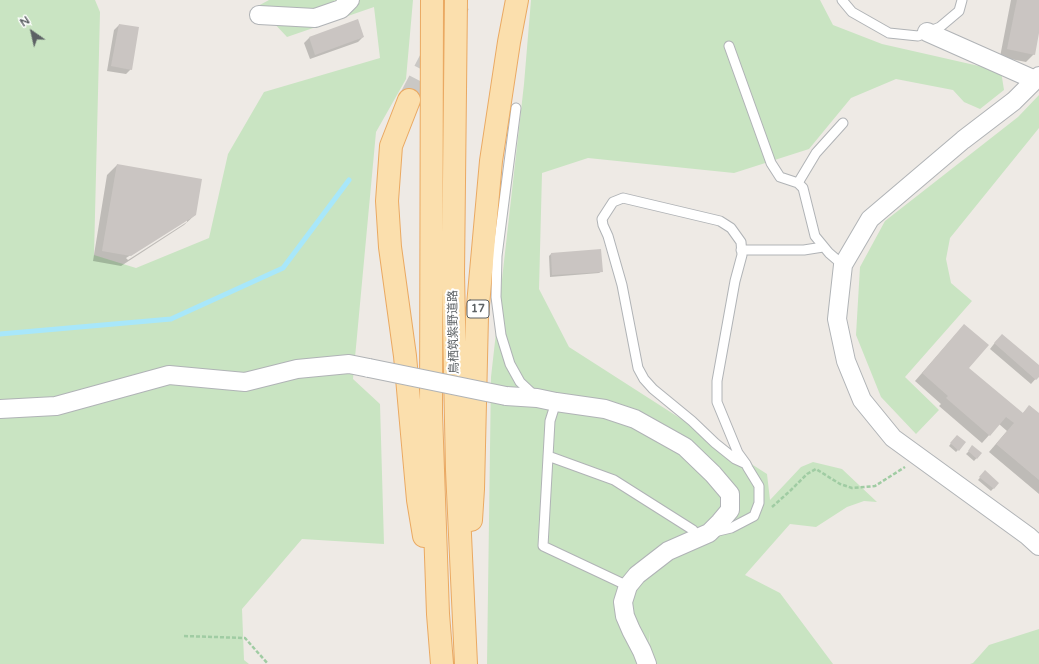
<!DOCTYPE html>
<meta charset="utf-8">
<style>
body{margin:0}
#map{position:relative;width:1039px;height:664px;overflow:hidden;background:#eeeae5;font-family:"Varela Round",sans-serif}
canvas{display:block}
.north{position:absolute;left:12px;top:12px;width:40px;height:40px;-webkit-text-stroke:3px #fff;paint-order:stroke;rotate:326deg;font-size:11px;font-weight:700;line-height:16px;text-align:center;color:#5c6164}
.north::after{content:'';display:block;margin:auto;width:14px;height:18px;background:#5c6164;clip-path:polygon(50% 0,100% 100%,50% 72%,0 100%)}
</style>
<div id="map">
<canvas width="1039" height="664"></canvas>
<div class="north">N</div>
</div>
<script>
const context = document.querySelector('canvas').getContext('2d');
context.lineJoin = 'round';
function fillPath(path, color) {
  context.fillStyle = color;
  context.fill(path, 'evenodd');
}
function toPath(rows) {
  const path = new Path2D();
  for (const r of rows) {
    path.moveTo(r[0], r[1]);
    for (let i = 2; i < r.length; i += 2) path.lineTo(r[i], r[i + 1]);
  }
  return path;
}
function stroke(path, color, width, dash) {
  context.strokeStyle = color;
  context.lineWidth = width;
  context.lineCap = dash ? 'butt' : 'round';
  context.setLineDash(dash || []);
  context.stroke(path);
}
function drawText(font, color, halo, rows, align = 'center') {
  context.font = font + ' "Varela Round","Noto Sans JP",sans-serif';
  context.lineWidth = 4;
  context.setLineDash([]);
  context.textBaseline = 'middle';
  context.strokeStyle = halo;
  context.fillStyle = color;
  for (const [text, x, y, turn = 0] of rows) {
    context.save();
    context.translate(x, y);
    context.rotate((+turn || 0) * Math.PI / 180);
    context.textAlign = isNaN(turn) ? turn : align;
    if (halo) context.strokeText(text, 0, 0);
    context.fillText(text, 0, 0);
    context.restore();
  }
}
const green = toPath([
 [0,0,95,0,100,12,94,255,136,268,209,238,228,154,264,92,380,58,374,7,287,37,258,6,269,0,413,0,406,79,376,132,353,379,380,404,384,544,302,539,242,609,244,660,249,664,0,664],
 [531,0,820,0,833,25,882,44,1001,71,1004,90,980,109,964,102,953,90,896,79,851,98,809,149,734,173,588,158,542,173,539,289,569,347,767,474,770,500,801,467,813,462,842,469,877,502,864,501,847,507,816,527,790,524,745,575,780,593,833,664,648,664,650,632,646,664,487,664,491,377,524,84],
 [1039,95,1039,128,950,238,946,259,951,283,972,301,905,377,939,410,916,434,881,397,856,335,860,267,885,221,1018,117],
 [1039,629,1039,664,970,664,973,663,989,645]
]);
const shadow = toPath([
 [1011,0,1039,0,1039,28,1034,54,1026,62,1000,57],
 [357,21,363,37,358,42,310,59,304,43,309,38],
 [119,25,131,69,126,74,107,71,114,30],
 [117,165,195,215,184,225,121,266,93,261,107,175],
 [187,220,187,222,128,260,126,258],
 [600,250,602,271,599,273,550,277,549,256,551,254],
 [957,333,968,368,1022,414,1030,406,1039,414,1039,494,989,452,1007,431,999,424,982,443,939,406,941,404,915,381],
 [997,340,1039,366,1039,375,1031,384,990,349],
 [955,438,958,450,956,452,949,446],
 [973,447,981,453,974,461,966,454],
 [985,472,998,483,991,491,978,480]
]);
const stream = toPath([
 [0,334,171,319,283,268,349,180]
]);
const building = toPath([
 [1017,0,1039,0,1039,33,1035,55,1007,49],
 [358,19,364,37,315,55,309,37],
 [119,24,139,27,132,70,111,66],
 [117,164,202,179,196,215,131,256,102,251],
 [601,249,603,272,552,275,551,253],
 [964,324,989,345,969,368,1023,413,1029,405,1039,413,1039,480,996,444,1014,423,1006,417,990,436,946,398,948,396,922,373],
 [1002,334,1039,365,1039,377,1036,380,994,343],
 [957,435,966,442,959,451,950,443],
 [972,445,982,453,977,459,968,451],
 [985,470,999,483,994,489,979,477]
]);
const primaryTunnel = toPath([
 [409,100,459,4]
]);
const path = toPath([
 [772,507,791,490,807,474,816,469,840,484,852,488,875,486,905,467],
 [184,636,245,638,268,664]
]);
const lane = toPath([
 [842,0,852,12,889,33,918,36,940,27,959,11,962,0],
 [729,46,771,163,780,177,798,183,803,188,815,236,829,253,843,265],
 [516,108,497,256,496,297,501,335,510,364,520,382,536,397],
 [798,183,816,153,843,123],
 [741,250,804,250,823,247],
 [556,402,550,421,543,546,628,586],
 [548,456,614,480,693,530,698,537],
 [714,532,731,528,754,516,759,503,759,486,748,468,746,464,738,453,717,402,717,381,735,281,742,255,741,242,731,228,720,221,623,198,613,202,602,219,603,225,608,236,622,285,638,368,644,379,653,389,692,421,715,443,735,459,746,464]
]);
const street = toPath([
 [259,15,315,18,341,9,350,0],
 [927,32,1035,80],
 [1039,76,1014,101,963,140,870,219,843,265,837,319,846,361,862,400,893,438,1028,536,1039,546],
 [506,396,537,398,556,402,605,409,635,419,685,447,713,474,730,494,730,510,720,522,709,533,668,551,637,575,628,586,623,602,625,616,631,630,642,651,647,664],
 [0,409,56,406,169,375,245,382,297,369,349,364,369,368]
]);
const primary = toPath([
 [432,0,431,413,438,614,442,664],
 [456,0,453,273,457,470,466,664],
 [409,100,391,146,387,201,390,247,405,356,418,500,424,536],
 [471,520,473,489,477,316,491,161,509,42,517,0]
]);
const streetBridge = toPath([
 [369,368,506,396]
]);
const shields = [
 [478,309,22]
];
const shieldNames = [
 ["17",478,309]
];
const streetNames = [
 ["鳥栖筑紫野道路",454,332,-91]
];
fillPath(green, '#c9e4c2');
fillPath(shadow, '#0003');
stroke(stream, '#a8e7fa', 5);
fillPath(building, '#cac5c2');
stroke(primaryTunnel, '#cac8c5', 22, [22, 11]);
stroke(lane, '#b0b3b6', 11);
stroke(street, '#b0b3b6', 20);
stroke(primary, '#eaa962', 24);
stroke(path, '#a0cca3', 2.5, [4, 2]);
stroke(lane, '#fff', 9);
stroke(street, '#fff', 18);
stroke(primary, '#fbdfad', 22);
stroke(streetBridge, '#b0b3b6', 20, []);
stroke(streetBridge, '#fff', 18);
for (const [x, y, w] of shields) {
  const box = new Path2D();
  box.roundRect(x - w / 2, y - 9, w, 18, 3);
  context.fillStyle = '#fff';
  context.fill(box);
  stroke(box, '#5c6164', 1);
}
drawText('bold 11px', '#5c6164', null, shieldNames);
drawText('12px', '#5c6164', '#fff', streetNames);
</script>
